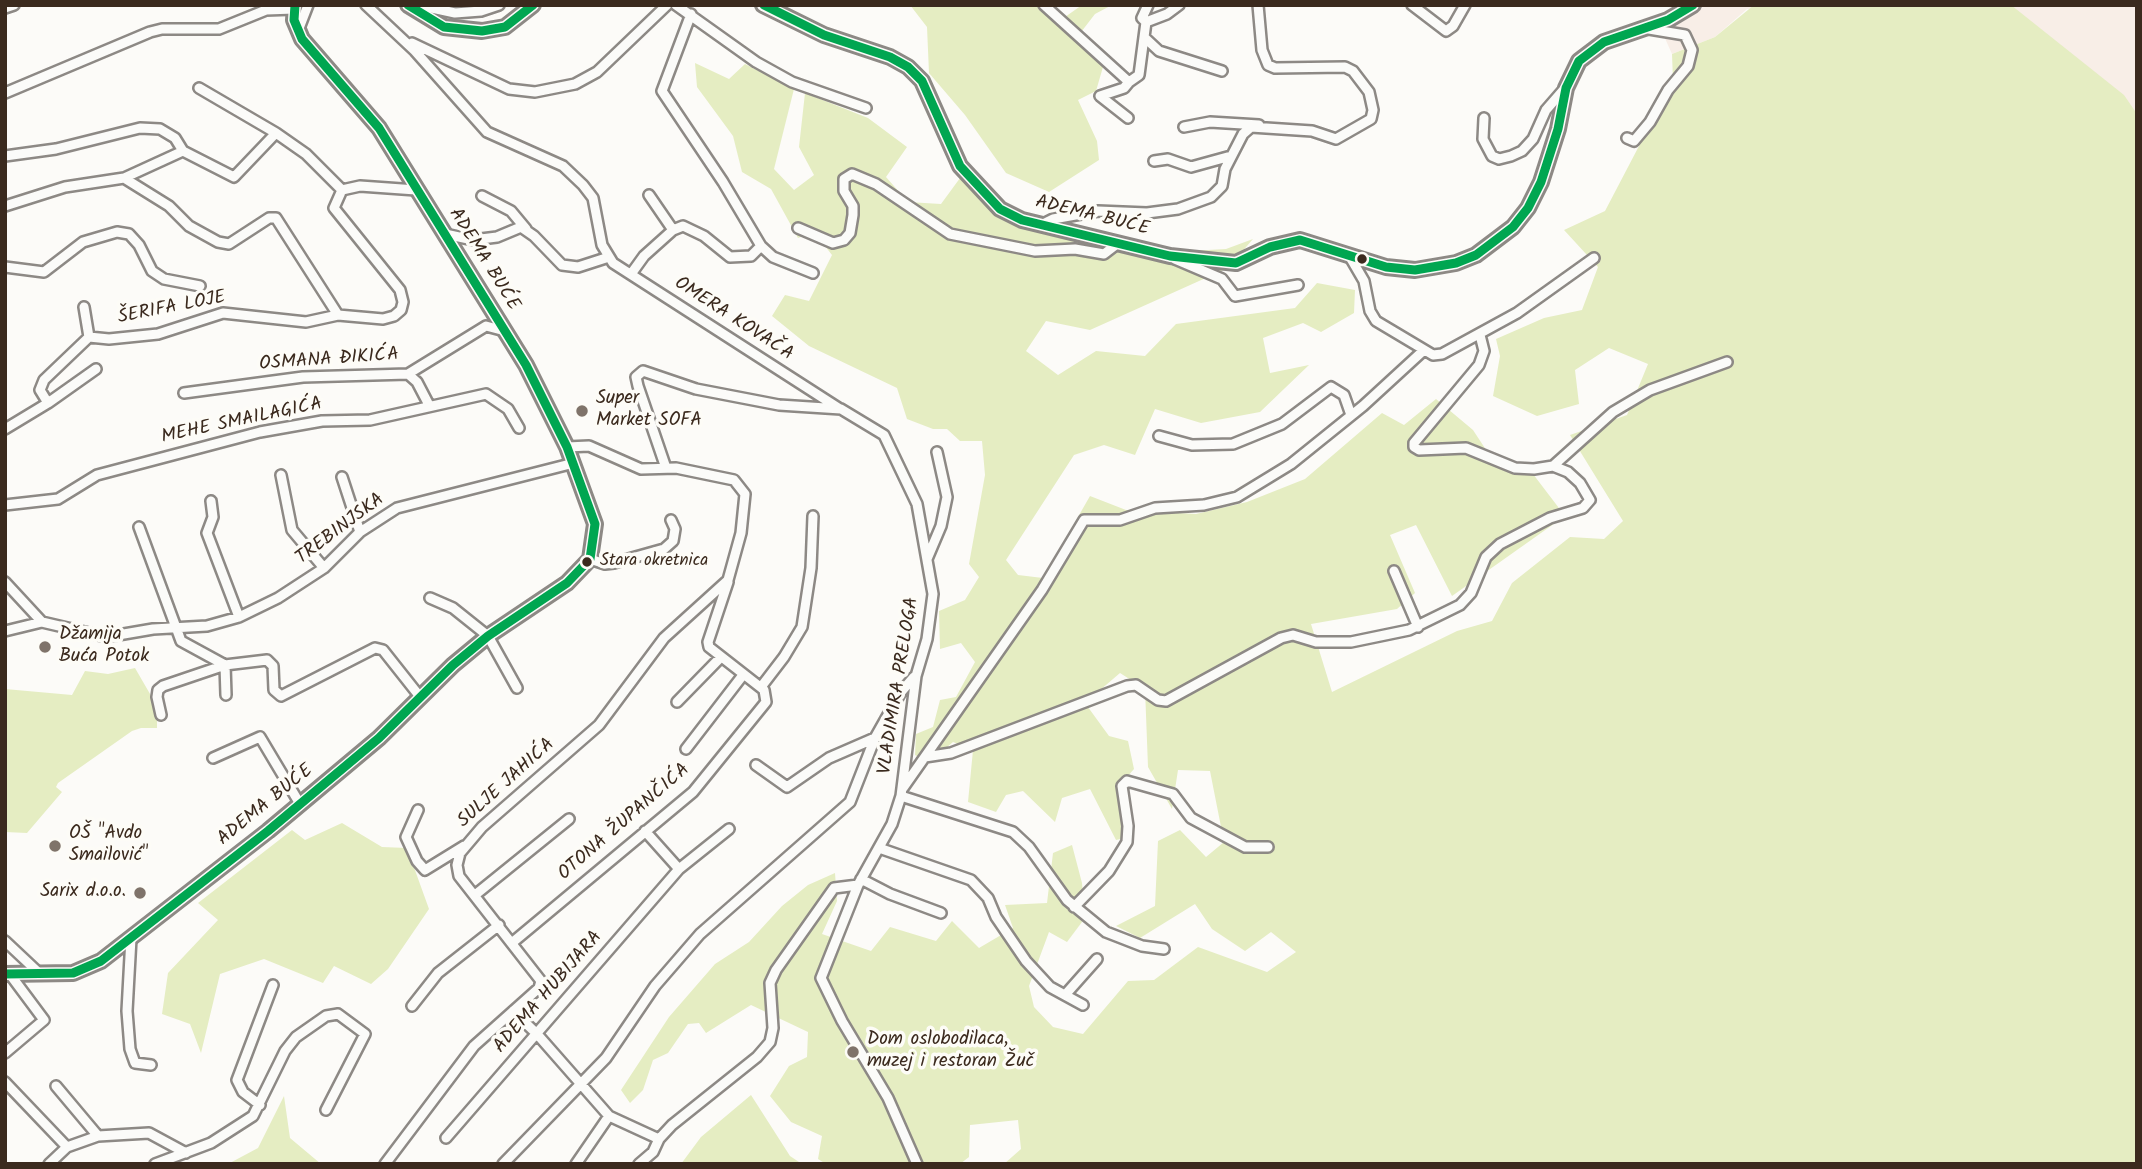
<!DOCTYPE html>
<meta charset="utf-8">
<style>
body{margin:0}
#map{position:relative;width:2142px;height:1169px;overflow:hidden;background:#fcfbf8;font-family:Kalam,sans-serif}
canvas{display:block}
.frame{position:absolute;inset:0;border:7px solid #3b2a1e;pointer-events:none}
</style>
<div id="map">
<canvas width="2142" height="1169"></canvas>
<div class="frame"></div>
</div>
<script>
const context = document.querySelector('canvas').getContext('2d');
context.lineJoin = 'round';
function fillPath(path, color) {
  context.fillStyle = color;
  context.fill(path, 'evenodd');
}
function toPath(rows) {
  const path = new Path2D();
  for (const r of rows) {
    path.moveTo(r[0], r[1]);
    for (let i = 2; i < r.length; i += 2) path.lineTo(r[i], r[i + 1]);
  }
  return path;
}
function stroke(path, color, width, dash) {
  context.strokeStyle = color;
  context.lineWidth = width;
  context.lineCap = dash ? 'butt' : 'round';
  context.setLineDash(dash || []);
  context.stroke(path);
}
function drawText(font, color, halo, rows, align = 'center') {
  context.font = font + ' Kalam,sans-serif';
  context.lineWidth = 7;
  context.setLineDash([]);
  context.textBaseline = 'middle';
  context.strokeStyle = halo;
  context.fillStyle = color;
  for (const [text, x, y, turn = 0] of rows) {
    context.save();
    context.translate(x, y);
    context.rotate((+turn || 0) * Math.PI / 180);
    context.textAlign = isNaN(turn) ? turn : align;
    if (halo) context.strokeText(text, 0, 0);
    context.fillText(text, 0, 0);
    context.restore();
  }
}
const built = toPath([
 [1694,5,1811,5,1747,9,1715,37,1672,54,1659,25],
 [1901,5,2137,5,2137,252]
]);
const green = toPath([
 [910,5,1045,5,1065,17,1082,5,1112,5,1095,14,1078,36,1105,60,1096,91,1078,100,1097,141,1099,160,1049,192,1006,173,965,115,929,73,927,27],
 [1754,5,2011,5,2124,95,2137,114,2137,1164,1004,1164,1021,1149,1018,1120,970,1125,969,1157,960,1164,826,1164,818,1159,822,1136,791,1122,770,1096,789,1066,807,1057,808,1032,751,1005,706,1033,699,1023,688,1024,668,1053,653,1060,643,1090,630,1103,621,1090,669,1017,715,964,749,942,782,906,808,885,835,873,837,901,822,934,871,951,890,927,936,941,952,921,979,948,1013,928,1005,905,1047,903,1053,853,1072,845,1082,883,1085,918,1067,942,1049,932,1029,986,1034,1007,1053,1027,1083,1034,1128,981,1154,980,1198,947,1267,972,1296,952,1271,932,1245,951,1212,929,1195,904,1140,938,1116,926,1155,906,1158,841,1180,830,1206,857,1224,842,1210,771,1178,770,1172,809,1148,767,1145,689,1120,673,1085,703,1109,736,1128,741,1134,769,1118,787,1125,838,1116,840,1090,789,1062,798,1055,822,1023,791,1006,795,996,812,968,802,973,750,953,742,929,763,915,755,916,734,933,727,940,700,956,697,975,662,961,643,940,649,939,611,965,600,979,577,969,564,985,475,982,441,960,441,947,429,933,429,907,419,897,388,809,346,772,316,785,295,809,301,832,255,814,232,798,238,771,189,742,172,733,136,697,87,695,63,729,79,745,64,794,89,774,169,794,190,814,175,799,147,805,93,868,118,907,147,886,177,908,202,941,204,963,174,982,199,1032,227,1134,254,1226,249,1253,239,1228,268,1090,330,1046,321,1026,351,1058,375,1096,351,1145,356,1176,324,1295,308,1317,283,1355,290,1354,313,1321,332,1303,323,1263,338,1270,373,1309,365,1260,412,1201,423,1155,409,1135,455,1104,445,1074,455,1006,560,1018,575,1043,578,1090,496,1126,510,1196,514,1247,502,1305,479,1382,413,1404,425,1436,399,1473,430,1494,462,1533,474,1565,516,1452,596,1416,525,1390,535,1415,593,1397,609,1311,624,1332,692,1457,631,1492,621,1512,583,1570,537,1604,539,1623,521,1570,435,1627,415,1648,364,1609,348,1575,370,1579,404,1537,416,1493,396,1500,356,1496,339,1544,318,1582,310,1598,267,1564,230,1605,211,1673,81,1672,54,1715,37],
 [135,668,157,706,157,728,141,728,132,731,58,783,56,787,62,792,27,833,5,832,5,689,72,695,85,671,108,674],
 [342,823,382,847,407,848,429,909,388,969,371,984,334,966,323,983,264,959,220,974,201,1053,190,1024,162,1014,168,973,218,920,198,903,292,830,305,840],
 [751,1095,790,1156,802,1164,681,1164,701,1137],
 [284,1096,290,1138,321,1164,228,1164,258,1148]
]);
const street = toPath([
 [366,5,415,51,487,132,563,166,583,185,593,198,602,245,613,263,840,409],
 [418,5,455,13,481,11,499,5],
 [676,5,756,62,792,82,866,108],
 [1044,5,1129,82,1139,75,1146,22,1142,18,1148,5],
 [1412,5,1446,31,1453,26,1465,5],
 [5,8,14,5],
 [1146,22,1167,14,1179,5],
 [298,31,308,5],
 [1144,37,1159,51,1222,71],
 [412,43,509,89,535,92,575,84,597,72,667,5],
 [5,93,150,32,162,29,219,29,266,10,294,9],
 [1128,118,1100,96,1124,88,1129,82],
 [1484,118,1483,139,1492,156,1499,159,1511,156,1522,151,1533,139,1546,110,1566,87],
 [1184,127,1210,122,1259,125],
 [1627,138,1634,141,1650,122,1668,90,1688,66,1692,50,1685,35,1649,29],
 [5,156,56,149,140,128,160,129,175,138,183,151,234,177,276,133],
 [1154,161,1168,159,1191,167,1231,156],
 [124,178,169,206,189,226,218,242,229,244,269,218,276,218,338,315],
 [342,190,360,186,416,190],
 [649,195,673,230],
 [482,196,511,211,526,229],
 [5,206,65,187,124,178,183,151],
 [1041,225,1053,219,1098,211,1147,213,1178,209,1211,197,1222,186,1225,169,1243,134,1251,127,1312,131,1336,139,1371,119,1373,110,1369,92,1353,71,1345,67,1275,68,1268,65,1262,50,1258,5],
 [798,228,833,243,844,240,850,233,853,215,853,206,844,191,844,179,852,174,876,184,950,234,1035,251,1075,249,1104,254,1117,244],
 [445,234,473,240,497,237,521,227,534,236,562,265,578,267,609,257],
 [761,246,773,257,813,273],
 [1350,257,1364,281,1370,311,1376,321,1433,355,1442,354,1517,313,1594,258],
 [1175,259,1222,279,1235,296,1298,285],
 [5,267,44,272,83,242,117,232,129,234,139,245,152,271,164,279,200,286],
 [631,274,644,256,673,230,683,226,704,236,730,257,751,256,761,246,723,182,662,91,691,14],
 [84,307,89,337],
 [408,374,417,382,429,405],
 [184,393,303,377,408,374,486,326,505,331],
 [48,403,96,369],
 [5,429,48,403,40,390,44,380,89,337,109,339,158,334,223,313,306,322,338,315,383,319,394,316,401,310,403,302,400,290,334,208,342,190,306,154,276,133,199,88],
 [1159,436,1192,445,1233,444,1282,424,1331,387,1344,395,1351,415],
 [1553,466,1613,412,1650,390,1727,362],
 [666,468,638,386,636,377,643,371,696,389,779,405,841,409,884,435,917,504,933,594,927,639,916,676,901,796,892,824,858,885,821,978,842,1021,888,1098,917,1164],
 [281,475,292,530,324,568],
 [342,477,360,532],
 [211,501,213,517,207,533,239,617],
 [5,505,58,499,97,475,260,432,322,421,370,420,486,394,508,409,519,428],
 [139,527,181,641,225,665],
 [590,559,605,564,614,563,664,549,673,541,675,529,671,520],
 [927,559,941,526,947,497,937,452],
 [1394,571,1418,627],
 [5,582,42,622],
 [430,598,453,608,488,636,517,688],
 [5,631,42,622,102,636,118,635,153,629,207,626,239,617,278,598,324,568,360,532,397,508,574,463],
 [225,665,226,695],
 [761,687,784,657,802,627,811,568,813,516],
 [677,702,720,658],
 [161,715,157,697,158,690,163,686,225,665,267,660,273,666,274,690,281,696,375,648,383,650,421,698],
 [686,749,743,675],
 [925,757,951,753,1127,686,1136,685,1158,700,1166,701,1281,638,1293,635,1316,642,1351,642,1409,630,1460,605,1471,593,1486,557,1500,544,1550,518,1583,508,1590,500,1580,483,1568,472,1553,466,1534,469,1515,468,1466,448,1419,450,1414,447,1414,443,1479,365,1484,351,1480,335],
 [213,758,260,737,300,804],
 [756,765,787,787,829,758,875,738],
 [903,788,1042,590,1084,520,1120,520,1155,508,1204,505,1237,497,1291,464,1363,406,1424,350],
 [901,796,1013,832,1029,847,1067,900,1106,932,1142,946,1164,949],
 [418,810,406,837,417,861,425,870,464,846],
 [645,831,679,869],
 [879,848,971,880,988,898,996,917,1026,961,1050,987,1083,1005],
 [861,879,890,894,941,913],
 [475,895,569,819],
 [1074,907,1109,871,1127,842,1128,826,1122,786,1127,781,1173,794,1191,818,1245,847,1268,847],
 [131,938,127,1011,130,1049,135,1063,151,1065],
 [5,941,39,973],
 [513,942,693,792,766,702,764,690,709,647,708,642,728,582],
 [1065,995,1097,959],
 [412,1006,438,973,499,925],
 [513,1011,537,1034,609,1116,659,1139],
 [5,1053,44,1020,9,973],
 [5,1082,67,1147],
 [56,1086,98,1136],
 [260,1105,243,1092,237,1080,273,985],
 [446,1138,679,869,729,829],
 [49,1164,67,1147,98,1136,149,1133,186,1153],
 [155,1164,211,1143,253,1116,285,1051,296,1037,326,1016,338,1014,365,1034,326,1110],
 [385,1164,474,1046,539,988,541,981,459,876,457,865,460,853,482,827,599,725,664,638,728,580,741,533,745,494,734,480,676,468,641,469,589,446,567,447],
 [503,1164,606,1058,655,986,700,934,850,802,875,738,901,692,914,677],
 [576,1164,609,1116],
 [639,1164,653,1152,659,1139,672,1125,757,1057,770,1042,773,1028,770,983,776,970,834,888,858,885]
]);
const secondary = toPath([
 [408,5,444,27,482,31,505,27,533,5],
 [763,5,824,35,890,57,908,67,922,81,960,166,1000,209,1022,220,1170,256,1236,263,1270,247,1300,240,1386,267,1415,270,1456,263,1476,255,1513,227,1528,208,1541,182,1558,129,1566,88,1579,61,1604,42,1668,20,1693,5],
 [5,974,73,973,101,961,268,831,379,738,453,665,488,636,567,583,590,559,595,524,567,447,526,365,379,128,302,39,294,20,295,5]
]);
const bus1 = toPath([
 [408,5,444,27,482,31,505,27,533,5],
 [764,5,824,35,890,57,908,67,922,81,960,166,1000,209,1022,220,1170,256,1236,263,1270,247,1300,240,1386,267,1415,270,1456,263,1476,255,1513,227,1528,208,1541,182,1558,129,1566,88,1579,61,1604,42,1668,20,1693,5],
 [5,974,73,973,101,961,268,831,379,738,453,665,488,636,567,583,590,559,595,524,567,447,526,365,379,128,302,39,294,20,295,5]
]);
const markers = [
 [1362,259,6,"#3b2a1e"],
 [582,411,7,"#7f736a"],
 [587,562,6,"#3b2a1e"],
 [45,647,7,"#7f736a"],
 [55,846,7,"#7f736a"],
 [140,893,7,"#7f736a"],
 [853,1052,7,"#7f736a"]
];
const busNames = [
 ["Stara okretnica",600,562]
];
const streetNames = [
 ["ADEMA BUĆE",1092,217,14],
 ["ADEMA BUĆE",483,260,58],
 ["ŠERIFA LOJE",172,309,-11],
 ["OMERA KOVAČA",733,320,33],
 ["OSMANA ĐIKIĆA",329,361,-4],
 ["MEHE SMAILAGIĆA",242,422,-12],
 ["TREBINJSKA",341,530,-37],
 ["VLADIMIRA PRELOGA",900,686,-81],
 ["SULJE JAHIĆA",507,784,-42],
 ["ADEMA BUĆE",266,806,-39],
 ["OTONA ŽUPANČIĆA",625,823,-41],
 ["ADEMA HUBIJARA",549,993,-49]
];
const poiNames = [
 ["Super",596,400],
 ["Market SOFA",596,422],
 ["Džamija",59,636],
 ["Buća Potok",59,658],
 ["OŠ \"Avdo",69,835],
 ["Smailović\"",69,857],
 ["Sarix d.o.o.",126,893,"right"],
 ["Dom oslobodilaca,",867,1041],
 ["muzej i restoran Žuč",867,1063]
];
fillPath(built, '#f8eee7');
fillPath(green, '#e5edc2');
stroke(street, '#8d8985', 14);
stroke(secondary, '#8d8985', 18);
stroke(street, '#fbfbf9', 9);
stroke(secondary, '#fbfbf9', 12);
stroke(bus1, '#00a651', 9);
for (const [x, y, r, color] of markers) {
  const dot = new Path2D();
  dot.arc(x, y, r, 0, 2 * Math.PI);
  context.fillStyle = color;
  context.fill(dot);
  stroke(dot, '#fdfcf7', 2.5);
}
drawText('17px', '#3b2a1e', '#fdfcf7', busNames, 'left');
drawText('19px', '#3b2a1e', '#fdfcf7', streetNames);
drawText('19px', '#3b2a1e', '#fdfcf7', poiNames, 'left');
</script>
